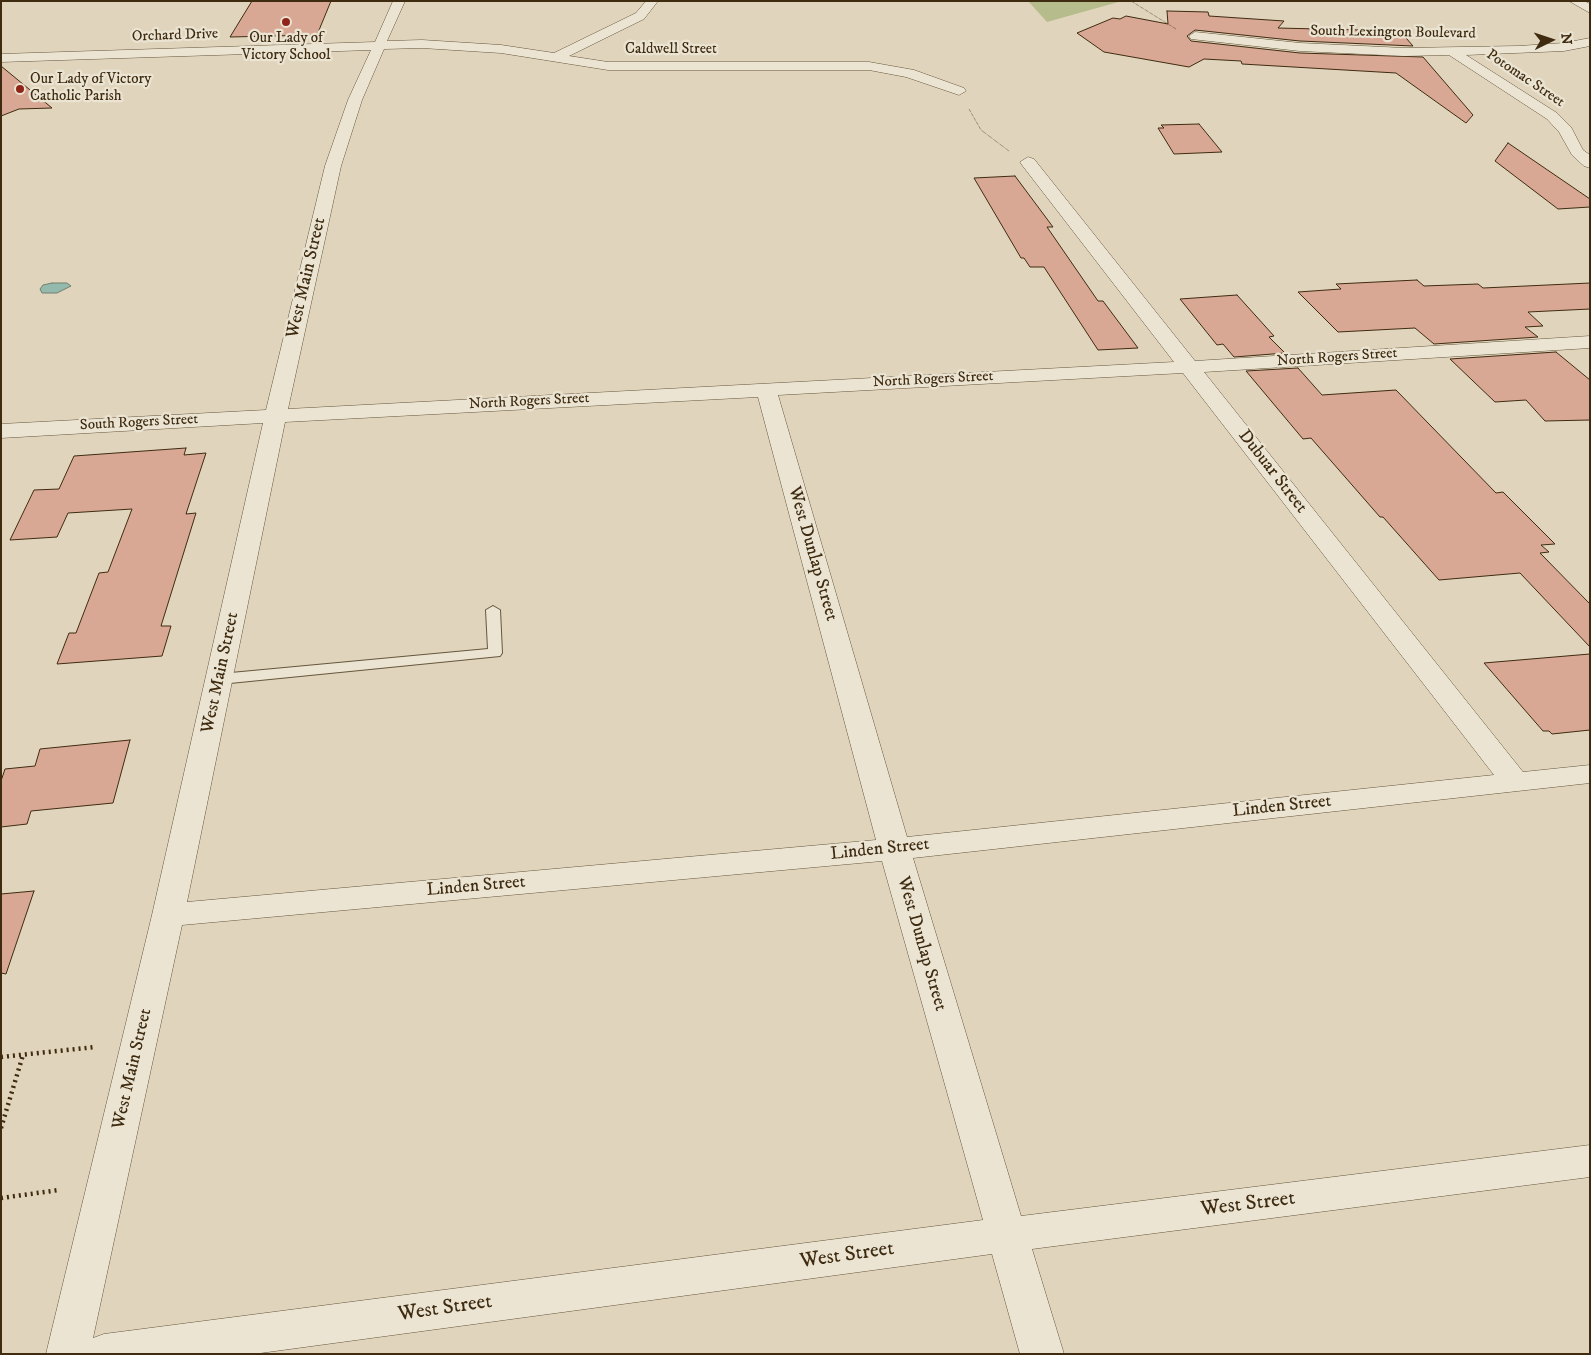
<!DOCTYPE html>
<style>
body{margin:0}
#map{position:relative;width:1591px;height:1355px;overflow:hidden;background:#e0d5bc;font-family:"IM FELL DW Pica",serif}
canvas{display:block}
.frame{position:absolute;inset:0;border:2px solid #3e2b10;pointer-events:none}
.north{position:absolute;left:1526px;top:15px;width:50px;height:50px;-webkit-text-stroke:4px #ebe4d3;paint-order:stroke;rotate:86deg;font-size:14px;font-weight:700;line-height:20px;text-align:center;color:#3e2b10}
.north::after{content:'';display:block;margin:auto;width:18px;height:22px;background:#3e2b10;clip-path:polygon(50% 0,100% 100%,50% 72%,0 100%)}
</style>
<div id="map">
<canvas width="1591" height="1355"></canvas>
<div class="frame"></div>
<div class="north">N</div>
</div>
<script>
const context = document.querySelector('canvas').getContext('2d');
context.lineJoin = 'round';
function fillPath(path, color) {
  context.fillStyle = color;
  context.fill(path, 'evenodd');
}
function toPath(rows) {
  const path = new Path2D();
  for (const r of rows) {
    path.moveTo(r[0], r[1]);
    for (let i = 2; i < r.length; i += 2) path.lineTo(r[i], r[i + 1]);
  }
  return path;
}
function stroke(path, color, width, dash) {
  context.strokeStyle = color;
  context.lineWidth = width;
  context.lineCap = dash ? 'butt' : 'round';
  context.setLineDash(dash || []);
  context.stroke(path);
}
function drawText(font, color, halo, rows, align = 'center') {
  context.font = font + ' "IM FELL DW Pica",serif';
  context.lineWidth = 4.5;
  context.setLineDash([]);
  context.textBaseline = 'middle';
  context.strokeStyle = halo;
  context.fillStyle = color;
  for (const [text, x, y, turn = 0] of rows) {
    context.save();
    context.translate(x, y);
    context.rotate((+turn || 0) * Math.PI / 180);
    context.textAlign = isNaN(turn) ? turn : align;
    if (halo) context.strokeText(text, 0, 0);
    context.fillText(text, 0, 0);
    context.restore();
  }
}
const green = toPath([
 [1028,1,1122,1,1047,22]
]);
const water = toPath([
 [52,283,67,283,71,286,57,293,42,293,40,289,43,285,52,283]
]);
const building = toPath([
 [252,1,331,1,317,35,230,37,252,1],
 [1167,11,1208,12,1209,16,1284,21,1278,28,1400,31,1413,46,1300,41,1195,30,1187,36,1191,41,1300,53,1423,57,1473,115,1466,123,1396,73,1242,64,1241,61,1204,59,1189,67,1104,52,1077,33,1113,18,1120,19,1126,16,1168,24,1167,11],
 [1,66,52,108,19,109,1,116,1,66],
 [1199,124,1222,152,1174,154,1158,128,1164,128,1161,125,1199,124],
 [1508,143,1590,199,1590,207,1558,209,1495,161,1508,143],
 [1015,176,1053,227,1047,227,1098,301,1103,301,1138,348,1098,350,1044,267,1030,267,1024,258,1021,258,974,178,1015,176],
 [1417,280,1424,286,1478,284,1483,288,1590,283,1590,309,1528,312,1543,326,1525,327,1538,337,1434,344,1415,328,1338,332,1298,292,1341,289,1336,284,1417,280],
 [1237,295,1274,336,1269,337,1285,353,1234,357,1223,344,1217,345,1180,299,1237,295],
 [1556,352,1590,380,1590,420,1545,421,1526,400,1495,402,1450,359,1556,352],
 [1298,368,1322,395,1396,390,1496,493,1503,492,1555,544,1541,545,1549,552,1540,553,1590,604,1590,647,1520,573,1439,580,1383,517,1380,517,1311,438,1303,439,1246,371,1298,368],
 [186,448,184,455,206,453,186,514,196,513,161,626,171,626,162,656,57,664,69,633,76,633,99,573,108,572,132,509,68,513,57,537,10,540,34,490,59,489,74,456,186,448],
 [1590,654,1590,730,1552,734,1549,731,1543,731,1484,663,1590,654],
 [130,740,113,803,31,811,27,824,1,827,1,781,5,769,35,766,40,749,130,740],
 [34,891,6,974,1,973,1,894,34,891]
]);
const pathFar1 = toPath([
 [1131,1,1176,29],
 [969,109,981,130,1009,151]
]);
const path = toPath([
 [1,1057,95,1047],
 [1,1128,23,1055],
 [1,1198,59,1190]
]);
const lane = toPath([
 [493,606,500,610,502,653,500,656,220,684,212,679,220,674,488,649,486,610,493,606]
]);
const street = toPath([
 [393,1,405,1,387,41,422,40,501,45,554,53,636,13,646,1,658,1,644,19,569,56,608,62,869,62,914,70,964,88,966,91,959,95,906,77,869,70,608,70,501,53,422,48,384,49,362,100,341,166,288,409,1174,362,1022,165,1020,162,1028,157,1034,159,1195,361,1590,336,1590,348,1204,372,1523,772,1590,765,1590,783,913,858,1021,1216,1590,1145,1590,1177,1032,1249,1064,1354,1020,1354,992,1254,253,1354,46,1354,152,915,263,423,1,438,1,424,266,410,325,166,348,100,371,50,1,62,1,54,375,42,393,1],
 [1183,373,1494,775,907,837,778,395,1183,373],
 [758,397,876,840,187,902,285,422,758,397],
 [882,861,983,1220,104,1334,93,1338,182,925,882,861],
 [1569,1,1584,1,1590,4,1590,13,1569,1],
 [1195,32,1300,43,1404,48,1519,46,1564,43,1590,38,1590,46,1564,51,1466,55,1557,113,1571,127,1583,150,1590,155,1590,168,1584,166,1572,155,1559,132,1547,119,1449,55,1404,56,1300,51,1191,39,1189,36,1195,32]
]);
const markers = [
 [286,22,5,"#8f2418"],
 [20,89,5,"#8f2418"]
];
const farStreetnames = [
 ["South Lexington Boulevard",1393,33,1],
 ["Orchard Drive",175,36,-2],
 ["Caldwell Street",671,50],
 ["Potomac Street",1525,79,34],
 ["North Rogers Street",1337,358,-4],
 ["North Rogers Street",933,380,-3],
 ["North Rogers Street",529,402,-3],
 ["South Rogers Street",139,423,-3]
];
const farPoinames = [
 ["Our Lady of",286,39],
 ["Victory School",286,56],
 ["Our Lady of Victory",30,80,"left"],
 ["Catholic Parish",30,97,"left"]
];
const streetNames = [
 ["West Main Street",307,278,-77],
 ["Dubuar Street",1272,472,52],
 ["West Dunlap Street",812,554,74],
 ["West Main Street",221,673,-78],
 ["Linden Street",1282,807,-6],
 ["Linden Street",880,850,-6],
 ["Linden Street",476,887,-5],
 ["West Dunlap Street",921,944,74],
 ["West Main Street",133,1069,-77]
];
const nearStreetnames = [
 ["West Street",1248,1205,-7],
 ["West Street",847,1256,-8],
 ["West Street",445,1309,-8]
];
fillPath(green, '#b7bc8d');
fillPath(water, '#94b9ad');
stroke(water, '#72806e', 1);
fillPath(building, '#d8a895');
stroke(building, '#3e2b10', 1);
stroke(lane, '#66563b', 2);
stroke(street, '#66563b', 1);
stroke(pathFar1, '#3e2b10', 1, [0.5, 1]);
stroke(path, '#3e2b10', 4.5, [2, 4]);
fillPath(lane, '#ebe4d3');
fillPath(street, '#ebe4d3');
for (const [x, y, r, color] of markers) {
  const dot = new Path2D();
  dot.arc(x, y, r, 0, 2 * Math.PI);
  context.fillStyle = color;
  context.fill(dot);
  stroke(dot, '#ebe4d3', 2);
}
drawText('15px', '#3e2b10', '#ebe4d3', farStreetnames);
drawText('15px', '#3e2b10', '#ebe4d3', farPoinames);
drawText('18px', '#3e2b10', '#ebe4d3', streetNames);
drawText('21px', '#3e2b10', '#ebe4d3', nearStreetnames);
</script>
